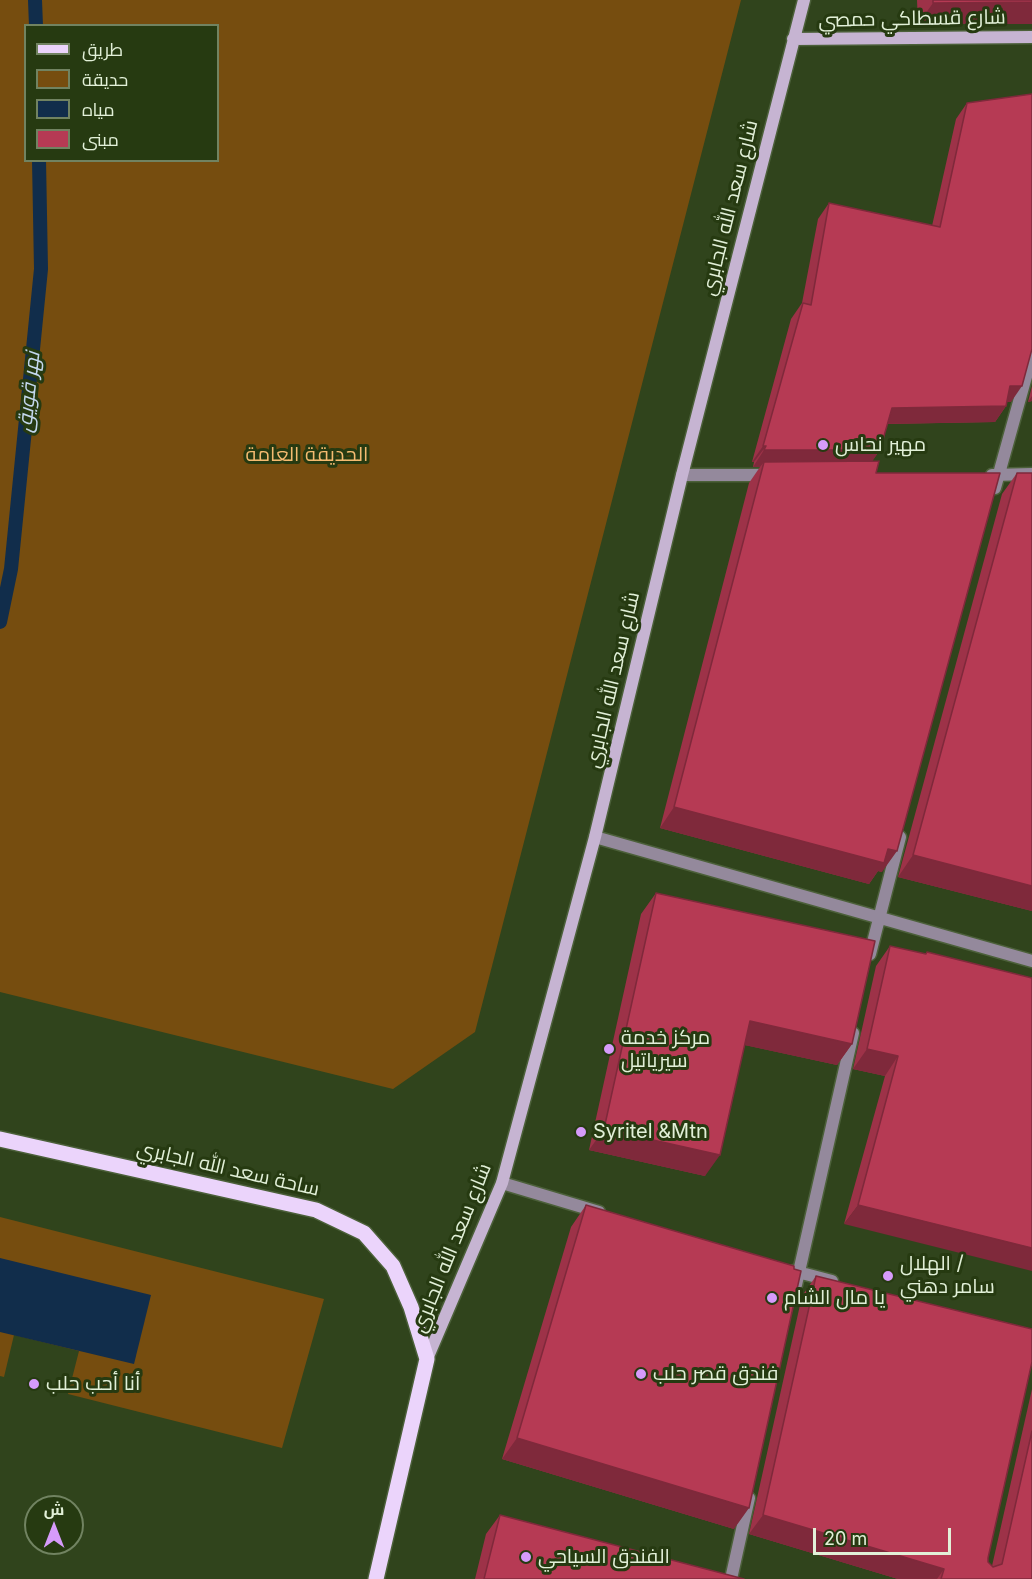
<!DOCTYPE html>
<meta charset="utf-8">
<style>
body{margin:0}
#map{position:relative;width:1032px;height:1579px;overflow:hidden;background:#30441c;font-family:Inter,Cairo,sans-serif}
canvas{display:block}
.legend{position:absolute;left:24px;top:24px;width:195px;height:138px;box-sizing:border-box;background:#263a11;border:2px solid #718361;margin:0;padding:8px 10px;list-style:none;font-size:18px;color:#e2f0d8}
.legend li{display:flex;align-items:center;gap:12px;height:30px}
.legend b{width:30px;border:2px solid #718361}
.north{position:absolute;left:24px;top:1495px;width:60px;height:60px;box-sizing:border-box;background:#263a11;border:2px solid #718361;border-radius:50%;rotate:0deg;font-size:16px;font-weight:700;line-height:24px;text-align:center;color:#e2f0d8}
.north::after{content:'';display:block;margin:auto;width:21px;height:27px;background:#d69bfa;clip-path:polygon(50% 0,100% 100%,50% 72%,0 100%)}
.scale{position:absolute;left:813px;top:1528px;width:138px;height:27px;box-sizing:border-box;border:3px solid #e2f0d8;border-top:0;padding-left:8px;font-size:18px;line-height:21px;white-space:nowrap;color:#e2f0d8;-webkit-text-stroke:4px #263a11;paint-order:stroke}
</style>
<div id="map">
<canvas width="1032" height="1579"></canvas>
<ul class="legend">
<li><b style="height:8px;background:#ebd4fb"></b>طريق</li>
<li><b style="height:16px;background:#764d0f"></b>حديقة</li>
<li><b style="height:16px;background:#112d4b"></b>مياه</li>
<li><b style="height:16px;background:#b63a54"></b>مبنى</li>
</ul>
<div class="north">ش</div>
<div class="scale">20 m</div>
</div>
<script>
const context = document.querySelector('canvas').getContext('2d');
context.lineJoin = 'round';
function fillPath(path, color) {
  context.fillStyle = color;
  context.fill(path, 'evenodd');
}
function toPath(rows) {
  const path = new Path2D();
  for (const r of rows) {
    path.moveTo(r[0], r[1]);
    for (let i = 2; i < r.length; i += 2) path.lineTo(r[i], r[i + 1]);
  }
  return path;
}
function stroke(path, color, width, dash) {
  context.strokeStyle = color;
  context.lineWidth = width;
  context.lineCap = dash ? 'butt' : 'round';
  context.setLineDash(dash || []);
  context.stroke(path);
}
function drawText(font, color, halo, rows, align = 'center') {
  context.font = font + ' Inter,Cairo,sans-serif';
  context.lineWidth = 6;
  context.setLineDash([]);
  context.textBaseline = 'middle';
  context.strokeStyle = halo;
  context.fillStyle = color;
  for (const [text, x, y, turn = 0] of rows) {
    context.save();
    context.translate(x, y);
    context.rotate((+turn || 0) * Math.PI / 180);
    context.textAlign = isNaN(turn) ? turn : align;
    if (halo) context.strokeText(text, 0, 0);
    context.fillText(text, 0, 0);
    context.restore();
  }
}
const green = toPath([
 [0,0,741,0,475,1032,393,1089,0,992],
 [26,26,218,26,218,160,26,160],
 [0,1217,324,1299,282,1448,68,1394,79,1351,14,1335,4,1377,0,1376]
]);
const water = toPath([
 [0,1258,151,1295,134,1364,0,1332]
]);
const stream = toPath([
 [35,0,36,26],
 [0,622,11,569,41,269,39,160]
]);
const minor = toPath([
 [682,475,771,475],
 [992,475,1032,474],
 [995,488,1032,355],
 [595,837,1032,961],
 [870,954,900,837],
 [502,1183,599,1212],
 [794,1271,832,1281],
 [796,1285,853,1033],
 [731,1579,749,1498]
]);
const secondary = toPath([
 [793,39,1032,37],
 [427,1359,502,1183,595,837,682,475,804,0]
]);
const primary = toPath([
 [0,1139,316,1210,364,1233,393,1266,411,1307,427,1359,376,1579]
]);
const wall = toPath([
 [917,0,1032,0,918,24],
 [967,103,1011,402,1007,402,1006,406,995,422,887,424,880,450,872,461,876,473,882,872,878,871,869,884,660,828,749,483,760,467,753,467,754,462,752,462,791,319,802,303,818,219,829,203,932,226,956,119],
 [1032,386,1032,401,1028,402],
 [1017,473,1032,473,1032,911,898,877,1002,494],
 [656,893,852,1044,837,1065,745,1045,705,1176,589,1150,641,914],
 [890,946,925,954,927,952,1032,978,844,1224,885,1076,853,1069,876,966],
 [586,1205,734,1529,502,1459,571,1227],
 [816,1276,988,1558,988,1562,992,1566,1032,1389,1032,1579,898,1579,749,1534,802,1296],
 [500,1515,744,1579,475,1579,486,1534]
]);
const shadedWall = toPath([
 [1032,2,1032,24,918,24,933,3],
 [1010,386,1022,386,1011,402,999,402],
 [1032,396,1032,401,1028,402],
 [1006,406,995,422,880,424,892,408],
 [763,446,766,446,754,462,752,462],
 [764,450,880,450,869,466,764,462,760,467,753,467],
 [674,807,888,849,897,851,882,872,878,871,869,884,660,828],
 [913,855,1032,886,1032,911,898,877],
 [750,1021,852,1044,837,1065,735,1043],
 [867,1049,898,1056,885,1076,853,1069],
 [604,1129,720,1155,705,1176,589,1150],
 [858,1205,1032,1248,1032,1271,844,1224],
 [517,1438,749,1508,734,1529,502,1459],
 [763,1515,944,1569,937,1579,898,1579,749,1534]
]);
const building = toPath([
 [933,0,1032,0,1032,2,933,3,933,0],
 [1032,94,1032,349,1022,386,1010,386,1006,406,892,408,880,450,764,450,766,446,763,446,803,303,811,305,829,203,940,227,967,103,1032,94],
 [879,461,876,473,1000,473,897,851,888,849,884,863,674,807,764,462,879,461],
 [1017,473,1032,473,1032,886,913,855,1017,473],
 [656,893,875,941,852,1044,750,1021,720,1155,604,1129,656,893],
 [890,946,926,954,927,952,1032,978,1032,1248,858,1205,898,1056,867,1049,890,946],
 [586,1205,794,1266,794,1269,801,1271,749,1508,517,1438,586,1205],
 [816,1276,1032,1329,1032,1362,988,1558,988,1562,993,1567,1002,1564,1032,1431,1032,1579,941,1579,944,1569,763,1515,816,1276],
 [500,1515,744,1579,484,1579,500,1515]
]);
const markers = [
 [823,445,6,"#d69bfa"],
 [609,1049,6,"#d69bfa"],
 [581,1132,6,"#d69bfa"],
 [888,1276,6,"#d69bfa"],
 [772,1298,6,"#d69bfa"],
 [641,1374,6,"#d69bfa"],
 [34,1384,6,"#d69bfa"],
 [526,1557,6,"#d69bfa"]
];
const streetNames = [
 ["شارع قسطاكي حمصي",912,19,-1],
 ["شارع سعد الله الجابري",730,208,-76],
 ["شارع سعد الله الجابري",613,680,-77],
 ["ساحة سعد الله الجابري",228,1169,13],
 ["شارع سعد الله الجابري",452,1248,-68]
];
const poiNames = [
 ["مهير نحاس",835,445],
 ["مركز خدمة",621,1038],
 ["سيرياتيل",621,1061],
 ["Syritel &Mtn",593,1132],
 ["الهلال /",900,1264],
 ["سامر دهني",900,1287],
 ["يا مال الشام",784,1298],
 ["فندق قصر حلب",653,1374],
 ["أنا أحب حلب",46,1384],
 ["الفندق السياحي",538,1557]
];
const parkNames = [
 ["الحديقة العامة",307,455]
];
const waterNames = [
 ["نهر قويق",29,392,-84]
];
fillPath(green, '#764d0f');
fillPath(water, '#112d4b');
stroke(stream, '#112d4b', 14);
stroke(minor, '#4c603a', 15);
stroke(secondary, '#4c603a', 15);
stroke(primary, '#4c603a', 18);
stroke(minor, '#94899c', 12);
stroke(secondary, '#c6b4d2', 12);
stroke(primary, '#ebd4fb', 15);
fillPath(wall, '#9d3248');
fillPath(shadedWall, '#7f293b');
fillPath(building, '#b63a54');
stroke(building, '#7f293b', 1.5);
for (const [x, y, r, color] of markers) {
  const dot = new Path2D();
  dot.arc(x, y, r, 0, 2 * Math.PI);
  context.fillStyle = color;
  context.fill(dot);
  stroke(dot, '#263a11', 2);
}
drawText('20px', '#e2f0d8', '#263a11', streetNames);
drawText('20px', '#e2f0d8', '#263a11', poiNames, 'left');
drawText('20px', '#f5bb71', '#263a11', parkNames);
drawText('italic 21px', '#c3d7ed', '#263a11', waterNames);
</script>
